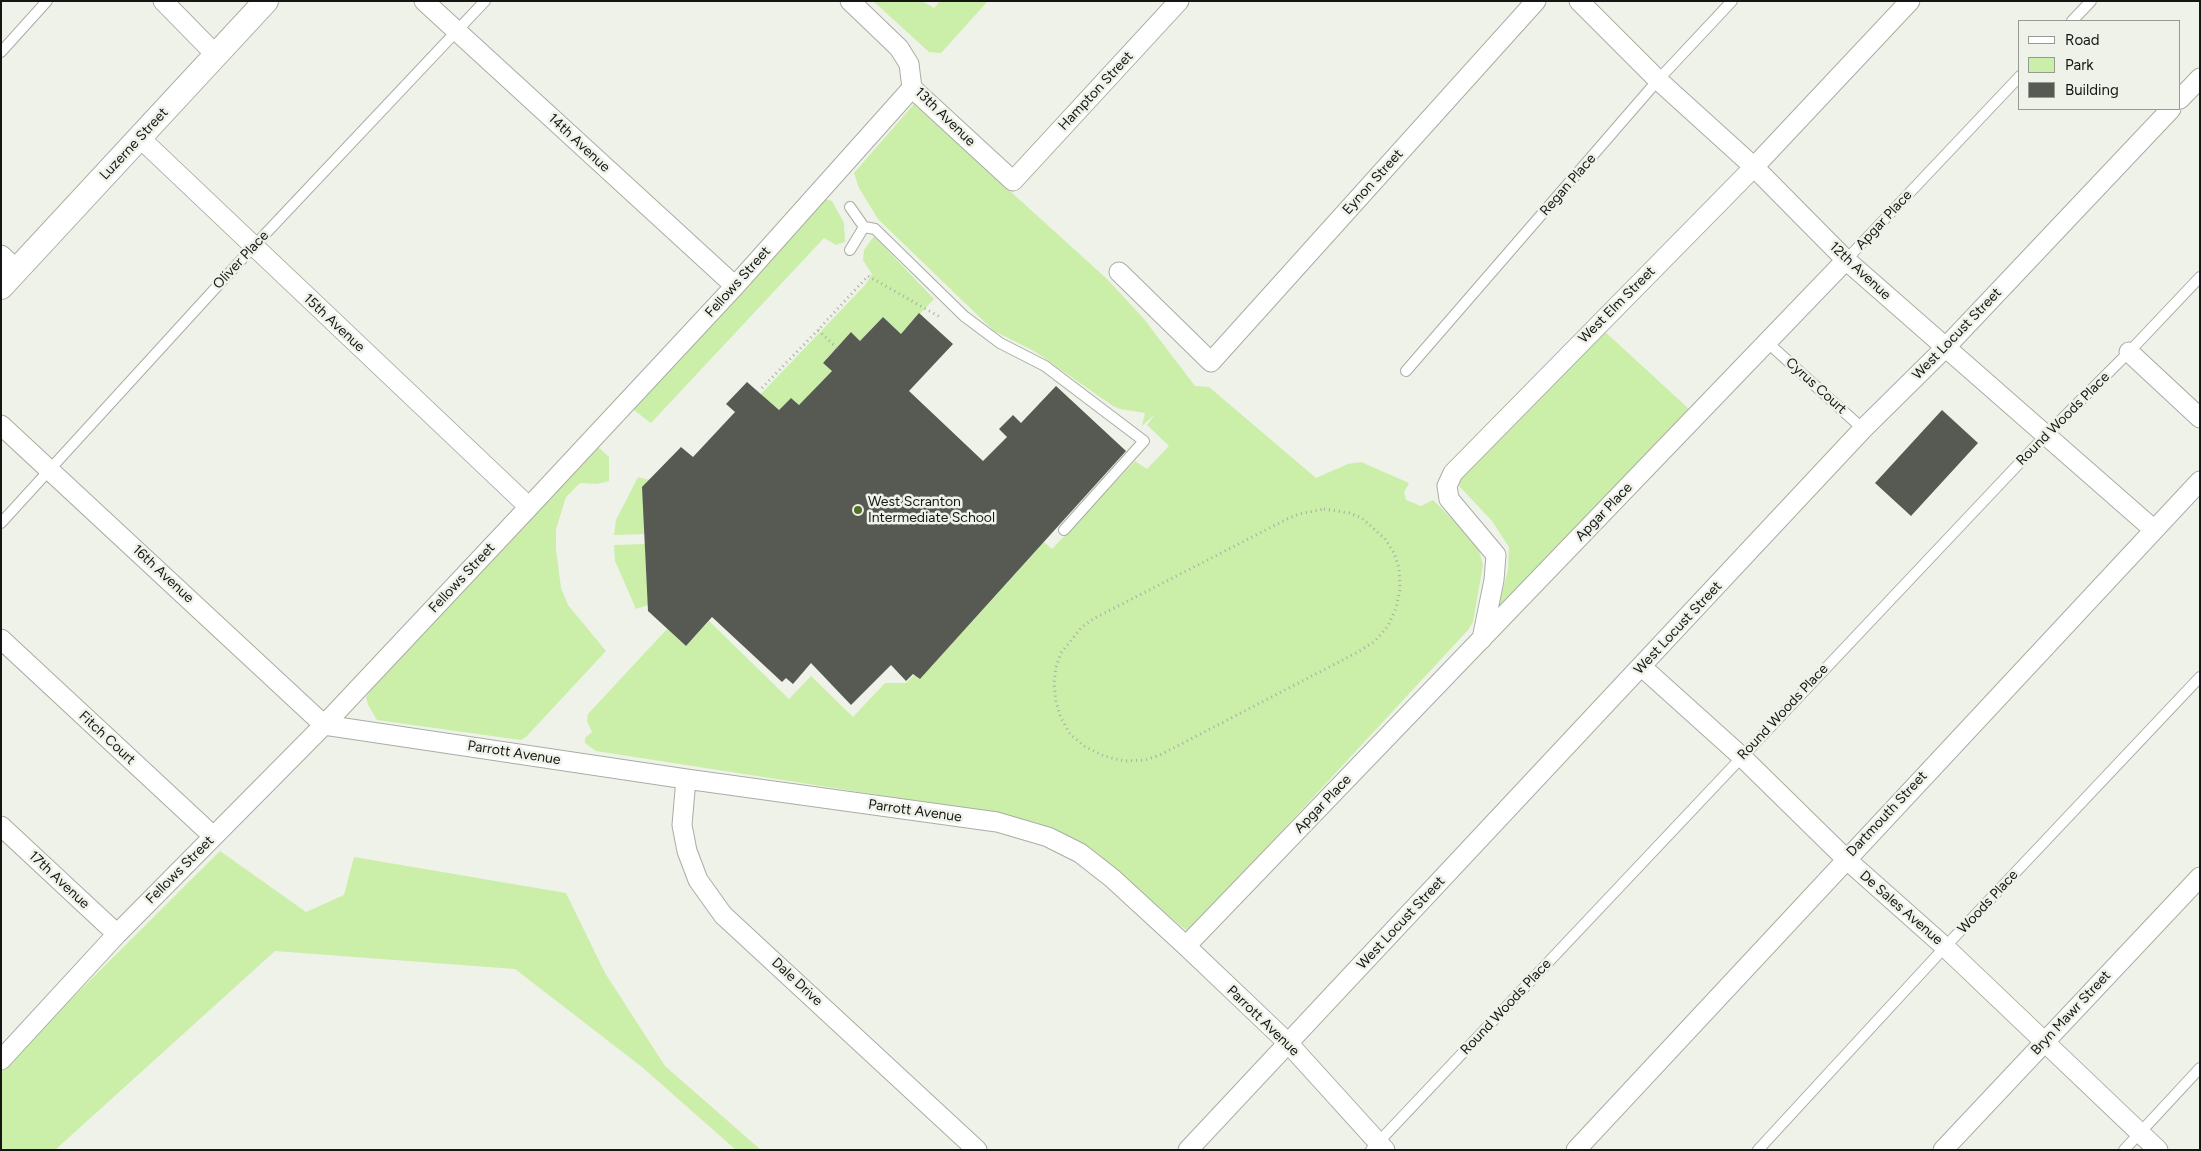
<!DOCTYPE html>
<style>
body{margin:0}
#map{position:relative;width:2201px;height:1151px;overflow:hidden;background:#eef2e9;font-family:Figtree,sans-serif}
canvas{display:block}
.frame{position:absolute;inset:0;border:2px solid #151613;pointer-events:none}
.legend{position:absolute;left:2018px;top:20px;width:162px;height:90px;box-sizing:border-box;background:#eef2e9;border:1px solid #979a93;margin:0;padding:6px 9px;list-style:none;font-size:15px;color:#151613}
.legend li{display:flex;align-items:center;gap:10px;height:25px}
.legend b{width:25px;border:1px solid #979a93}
</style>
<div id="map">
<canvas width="2201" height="1151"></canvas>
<div class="frame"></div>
<ul class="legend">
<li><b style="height:6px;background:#fff"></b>Road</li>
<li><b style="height:14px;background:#cbefa8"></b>Park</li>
<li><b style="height:14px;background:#565a53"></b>Building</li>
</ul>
</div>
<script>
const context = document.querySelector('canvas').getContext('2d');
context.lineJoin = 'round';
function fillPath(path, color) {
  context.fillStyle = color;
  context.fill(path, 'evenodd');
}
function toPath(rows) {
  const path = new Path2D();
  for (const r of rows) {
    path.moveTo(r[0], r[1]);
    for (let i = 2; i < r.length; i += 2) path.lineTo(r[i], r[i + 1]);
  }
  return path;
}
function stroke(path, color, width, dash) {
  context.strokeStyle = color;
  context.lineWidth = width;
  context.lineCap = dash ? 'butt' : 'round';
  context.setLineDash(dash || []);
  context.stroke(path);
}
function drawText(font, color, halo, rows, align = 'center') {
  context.font = font + ' Figtree,sans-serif';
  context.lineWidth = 5;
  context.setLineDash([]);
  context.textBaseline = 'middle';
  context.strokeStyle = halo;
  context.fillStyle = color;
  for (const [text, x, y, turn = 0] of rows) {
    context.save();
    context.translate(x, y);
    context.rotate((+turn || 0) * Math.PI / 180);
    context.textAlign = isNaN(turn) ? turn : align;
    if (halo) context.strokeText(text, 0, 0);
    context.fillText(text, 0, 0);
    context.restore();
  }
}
const green = toPath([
 [873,1,922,1,934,8,940,1,988,1,941,53,929,52],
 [914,104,1107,279,1144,319,1195,386,1209,387,1316,478,1348,464,1361,462,1409,483,1404,492,1406,500,1421,506,1433,500,1475,542,1480,554,1483,565,1473,622,1468,630,1192,928,1186,930,1182,927,1089,849,1056,830,1034,822,995,813,596,751,585,743,585,738,592,732,587,721,588,714,667,629,686,646,709,621,789,699,811,676,853,717,885,683,906,683,915,674,920,679,1044,542,1052,549,1135,461,1147,469,1169,446,1147,425,1155,414,1142,426,1145,413,1120,409,1113,406,1034,351,994,331,878,219,859,188,854,173],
 [818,197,832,201,844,223,845,242,836,245,824,238,651,423,627,405],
 [874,236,934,299,901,334,883,317,860,341,851,332,823,363,832,371,799,405,791,398,779,410,760,395,866,284,872,274,863,260,864,250],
 [1601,328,1689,409,1496,617,1508,569,1509,547,1492,521,1459,486,1463,471],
 [597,446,609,457,609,481,597,484,580,483,566,497,556,529,556,549,561,588,568,605,606,651,526,737,521,740,377,720,368,705,366,697,370,691],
 [638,477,649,480,644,534,614,535,616,520],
 [645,544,648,605,636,609,615,561,614,545],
 [220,851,306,912,344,895,354,857,566,893,605,973,665,1066,761,1150,736,1150,642,1067,515,969,275,951,55,1150,1,1150,1,1069]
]);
const building = toPath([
 [919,313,953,344,909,391,983,461,1007,437,999,429,1013,415,1021,423,1056,386,1126,451,920,679,913,674,906,681,891,665,851,705,811,663,793,684,786,678,782,682,712,617,686,646,648,611,642,487,681,447,693,457,735,412,726,404,747,382,779,410,791,398,799,405,832,371,823,363,851,332,860,341,883,317,901,334],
 [1942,410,1978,443,1911,516,1875,483]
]);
const path = toPath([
 [837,348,818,330,868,276,940,317],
 [762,388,818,330],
 [1324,509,1349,513,1362,518,1385,539,1394,553,1399,568,1400,590,1396,608,1388,626,1375,641,1358,652,1160,755,1145,760,1124,761,1104,756,1084,746,1070,734,1061,718,1056,702,1054,683,1056,667,1061,653,1081,628,1093,619,1287,519,1299,514,1324,509]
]);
const service = toPath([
 [2072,21,2091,1],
 [1,52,47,1],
 [864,227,875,229,964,316,1000,343,1045,366,1144,441,1064,530],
 [850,250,864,227,850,207],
 [1846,260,2020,76],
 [1768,343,1863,429],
 [1406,371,1658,80,1732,1],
 [1,523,253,247,485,1],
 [1371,1150,2045,436,2129,352,2200,277],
 [1758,1150,1945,947,2200,677],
 [2124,1150,2200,1068]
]);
const minor = toPath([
 [163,1,217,56],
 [424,1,735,286],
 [850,1,899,48,909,64,912,88,1013,181,1179,1],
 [1579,1,1658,80,1754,167,1846,260,2153,529],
 [2180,99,2200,78],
 [140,138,529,507],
 [1,255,18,271],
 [1119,272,1211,362,1536,1],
 [2129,352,2200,418],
 [1,425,324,725,686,779,997,822,1048,837,1080,853,1112,878,1186,946,1288,1043,1385,1150],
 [1,639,213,836],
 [1482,639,1494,580,1496,555,1449,499,1447,486,1453,473,1754,167,1910,1],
 [1642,667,1741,756,1846,859,1945,947,2158,1150],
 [686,779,682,825,687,851,698,880,723,915,977,1150],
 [1,826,117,934],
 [1186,946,1846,260],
 [1,1060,117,934,324,725,529,507,735,286,912,88],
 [1188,1150,1863,429,1945,348,2171,109],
 [1576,1150,2200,481],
 [1943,1150,2200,877]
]);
const tertiary = toPath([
 [1,287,266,1]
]);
const markers = [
 [858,510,5,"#517128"]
];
const streetNames = [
 ["Hampton Street",1096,91,-47],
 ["13th Avenue",945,117,44],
 ["14th Avenue",579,143,43],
 ["Luzerne Street",134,144,-47],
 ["Eynon Street",1373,182,-48],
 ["Regan Place",1568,185,-49],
 ["Apgar Place",1884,220,-47],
 ["Oliver Place",241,260,-47],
 ["12th Avenue",1860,271,43],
 ["Fellows Street",738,282,-48],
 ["West Elm Street",1617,305,-45],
 ["15th Avenue",334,323,43],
 ["West Locust Street",1957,334,-46],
 ["Cyrus Court",1816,386,42],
 ["Round Woods Place",2063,419,-45],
 ["Apgar Place",1604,512,-46],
 ["16th Avenue",163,574,43],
 ["Fellows Street",462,578,-47],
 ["West Locust Street",1678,628,-47],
 ["Round Woods Place",1783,712,-47],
 ["Fitch Court",107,738,43],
 ["Parrott Avenue",514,753,9],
 ["Apgar Place",1323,804,-46],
 ["Parrott Avenue",915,811,8],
 ["Dartmouth Street",1887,814,-47],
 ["Fellows Street",180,870,-45],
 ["17th Avenue",59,880,43],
 ["Woods Place",1988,902,-47],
 ["De Sales Avenue",1901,908,41],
 ["West Locust Street",1401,923,-47],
 ["Dale Drive",797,982,43],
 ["Round Woods Place",1506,1007,-47],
 ["Bryn Mawr Street",2071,1013,-47],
 ["Parrott Avenue",1263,1021,44]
];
const poiNames = [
 ["West Scranton",868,502],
 ["Intermediate School",868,518]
];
fillPath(green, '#cbefa8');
fillPath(building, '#565a53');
stroke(service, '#a9ada5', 12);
stroke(minor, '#a9ada5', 21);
stroke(tertiary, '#a9ada5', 26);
stroke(path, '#a9aca5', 3, [1, 4]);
stroke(service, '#fff', 10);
stroke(minor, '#fff', 19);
stroke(tertiary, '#fff', 24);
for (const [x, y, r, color] of markers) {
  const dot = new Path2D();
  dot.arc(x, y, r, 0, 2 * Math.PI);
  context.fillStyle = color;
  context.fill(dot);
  stroke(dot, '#eef2e9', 2);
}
drawText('14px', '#151613', '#eef2e9', streetNames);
drawText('14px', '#151613', '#eef2e9', poiNames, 'left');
</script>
